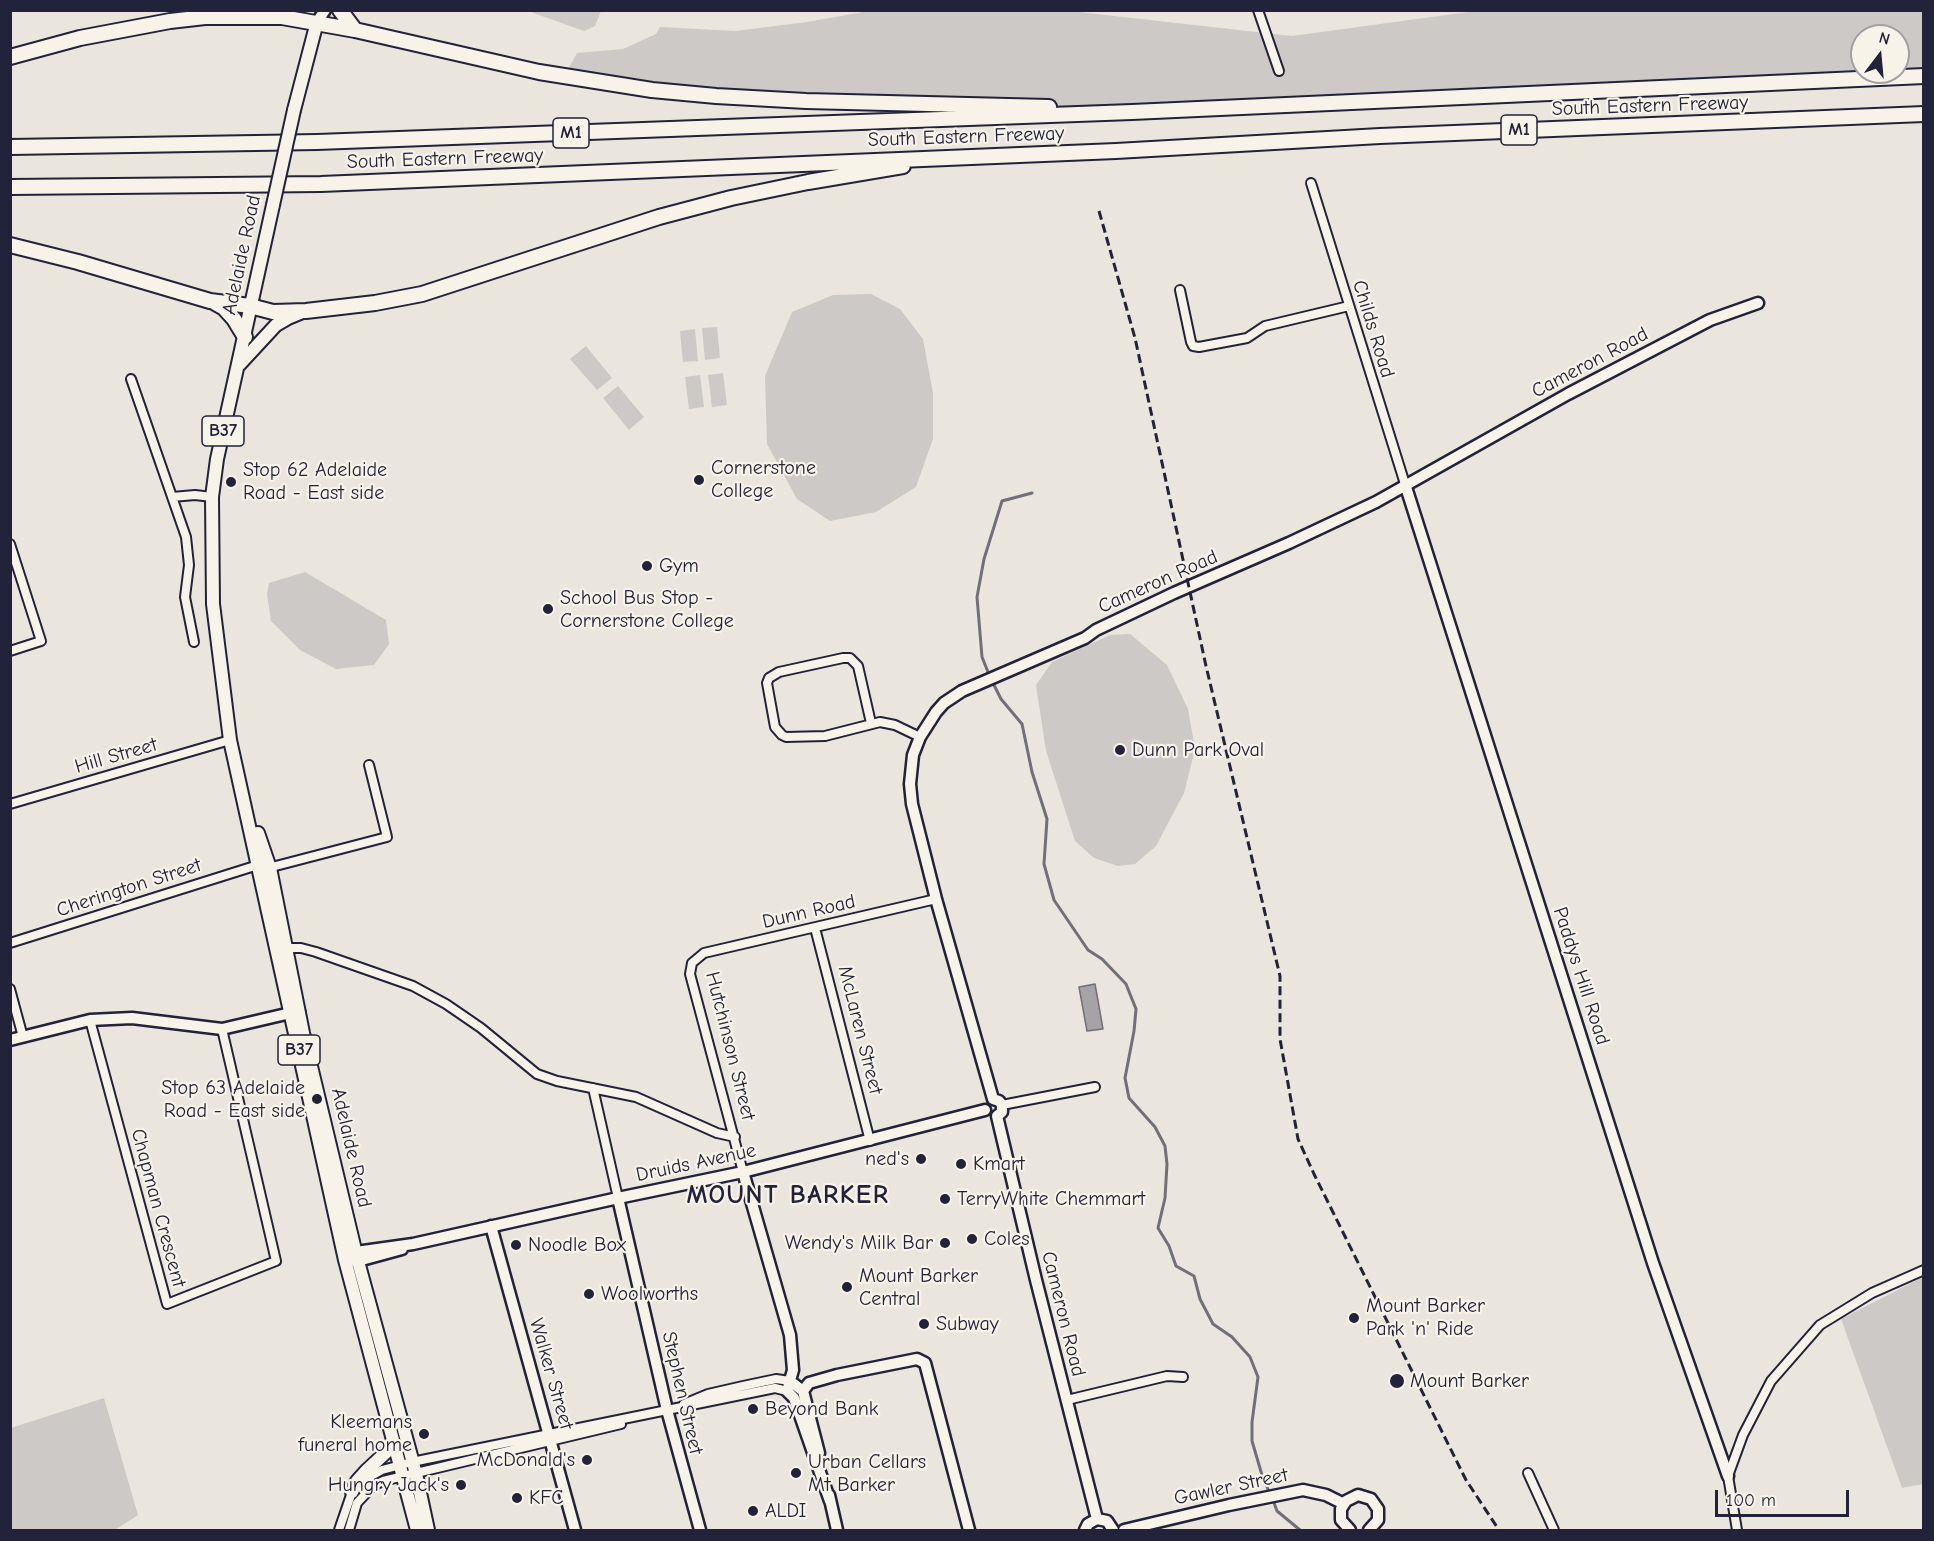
<!DOCTYPE html>
<style>
body{margin:0}
#map{position:relative;width:1934px;height:1541px;overflow:hidden;background:#eae6de;font-family:"Comic Neue",sans-serif}
canvas{display:block}
.frame{position:absolute;inset:0;border:12px solid #22223b;pointer-events:none}
.north{position:absolute;left:1850px;top:24px;width:60px;height:60px;box-sizing:border-box;background:#f7f3e8;border:2px solid #a29fa3;border-radius:50%;rotate:16deg;font-size:16px;font-weight:700;line-height:24px;text-align:center;color:#22223b}
.north::after{content:'';display:block;margin:auto;width:21px;height:27px;background:#22223b;clip-path:polygon(50% 0,100% 100%,50% 72%,0 100%)}
.scale{position:absolute;left:1715px;top:1490px;width:134px;height:27px;box-sizing:border-box;border:3px solid #22223b;border-top:0;padding-left:8px;font-size:18px;line-height:21px;white-space:nowrap;color:#22223b;-webkit-text-stroke:4px #f7f3e8;paint-order:stroke}
</style>
<div id="map">
<canvas width="1934" height="1541"></canvas>
<div class="frame"></div>
<div class="north">N</div>
<div class="scale">100 m</div>
</div>
<script>
const context = document.querySelector('canvas').getContext('2d');
context.lineJoin = 'round';
function fillPath(path, color) {
  context.fillStyle = color;
  context.fill(path, 'evenodd');
}
function toPath(rows) {
  const path = new Path2D();
  for (const r of rows) {
    path.moveTo(r[0], r[1]);
    for (let i = 2; i < r.length; i += 2) path.lineTo(r[i], r[i + 1]);
  }
  return path;
}
function stroke(path, color, width, dash) {
  context.strokeStyle = color;
  context.lineWidth = width;
  context.lineCap = dash ? 'butt' : 'round';
  context.setLineDash(dash || []);
  context.stroke(path);
}
function drawText(font, color, halo, rows, align = 'center') {
  context.font = font + ' "Comic Neue",sans-serif';
  context.lineWidth = 4.5;
  context.setLineDash([]);
  context.textBaseline = 'middle';
  context.strokeStyle = halo;
  context.fillStyle = color;
  for (const [text, x, y, turn = 0] of rows) {
    context.save();
    context.translate(x, y);
    context.rotate((+turn || 0) * Math.PI / 180);
    context.textAlign = isNaN(turn) ? turn : align;
    if (halo) context.strokeText(text, 0, 0);
    context.fillText(text, 0, 0);
    context.restore();
  }
}
const green = toPath([
 [1483,10,1924,11,1923,76,1102,108,806,101,564,77,577,53,623,49,656,34,660,27,735,31,807,22,869,11,1070,11,1292,36],
 [1862,36,1898,36,1898,72,1862,72],
 [528,11,601,11,595,26,584,31],
 [871,294,900,309,923,339,933,393,933,439,916,487,876,512,830,521,797,499,767,444,765,376,792,312,833,295],
 [717,327,720,358,705,360,702,328],
 [695,329,698,361,683,362,680,331],
 [586,346,612,378,597,390,570,359],
 [723,373,727,405,712,407,708,375],
 [700,375,704,407,689,409,685,377],
 [618,386,644,417,629,430,603,398],
 [305,572,386,620,389,644,374,665,336,669,300,650,271,621,267,594,269,583],
 [1130,634,1167,665,1188,709,1195,749,1184,793,1156,846,1135,864,1118,866,1094,858,1075,841,1046,751,1036,685,1052,662,1110,635],
 [1923,1277,1923,1484,1902,1488,1841,1319],
 [104,1398,138,1515,115,1530,11,1530,11,1428]
]);
const water = toPath([
 [1095,984,1103,1029,1087,1031,1079,987,1095,984]
]);
const stream = toPath([
 [988,672,982,657,977,597,984,559,1002,501,1032,493],
 [993,683,1001,699,1022,724,1032,772,1047,819,1044,864,1054,900,1088,950,1102,959,1126,984,1136,1009,1134,1031,1125,1078,1129,1098,1155,1127,1165,1146,1167,1164,1165,1198,1158,1228,1169,1246,1176,1266,1194,1276,1200,1299,1213,1324,1232,1337,1250,1357,1258,1377,1252,1422,1252,1441,1262,1475,1270,1494],
 [1273,1500,1277,1511,1300,1530]
]);
const street = toPath([
 [1258,10,1279,71],
 [1311,183,1405,484],
 [1180,290,1191,342,1193,346,1199,347,1247,338,1265,326,1349,306],
 [131,379,186,537,189,565,185,597,194,642],
 [172,497,195,495,212,497],
 [10,544,41,641,10,651],
 [871,723,858,666,850,658,843,658,779,672,769,678,767,683,775,727,782,735,786,737,825,736,880,722,895,725,920,737],
 [10,804,230,740],
 [268,868,387,837,369,765],
 [815,928,870,1141],
 [10,943,258,865],
 [286,948,301,948,316,952,413,986,446,1004,481,1028,537,1074,557,1081,636,1097,717,1133,735,1137],
 [10,989,23,1037],
 [90,1020,167,1304,276,1261,222,1029],
 [593,1088,618,1198],
 [1002,1105,1095,1087],
 [743,1172,690,974,692,963,704,953,936,899],
 [1067,1400,1167,1376,1183,1377],
 [684,1404,708,1394,743,1386,776,1379,790,1381],
 [1528,1473,1554,1530],
 [339,1530,352,1492,362,1481,382,1470,412,1462,775,1388,787,1391],
 [349,1530,357,1503,373,1486,383,1481,621,1424],
 [1737,1530,1728,1476,1743,1435,1771,1381,1820,1325,1872,1293,1924,1270]
]);
const secondary = toPath([
 [317,22,325,10],
 [1405,484,1653,1263,1728,1476],
 [10,1040,90,1020,132,1018,222,1029,299,1011],
 [993,1099,936,899,912,804,910,784,913,755,920,737,936,712,944,703,962,691,1085,638,1096,630,1174,593,1289,543,1376,502,1568,394,1710,320,1758,303],
 [993,1099,999,1101,1002,1105,1002,1112,997,1116],
 [997,1116,1036,1280,1097,1519],
 [743,1172,790,1335,793,1370,787,1391,794,1398,830,1501],
 [618,1198,667,1410,700,1530],
 [491,1226,575,1530],
 [349,1257,356,1252,413,1244,618,1198,743,1172,985,1110],
 [350,1260,358,1261,402,1249],
 [790,1381,803,1391,819,1453],
 [803,1391,809,1383,837,1375,917,1359,925,1363,969,1530],
 [829,1495,837,1530],
 [1085,1530,1088,1524,1097,1519,1107,1521,1113,1530],
 [1124,1530,1229,1505,1303,1490,1326,1495,1344,1504],
 [1350,1530,1341,1520,1341,1509,1346,1501,1358,1495,1371,1499,1378,1509,1378,1520,1369,1530]
]);
const primary = toPath([
 [294,110,317,22],
 [273,205,217,459,212,497,213,604,230,740,345,1260,417,1530],
 [239,365,276,325,288,318,300,313],
 [258,833,270,868,303,1033,356,1254,416,1474,428,1530],
 [352,1492,357,1481,366,1471,395,1444]
]);
const highway = toPath([
 [340,10,355,30],
 [10,57,80,38,170,21,205,17,282,17,355,30,539,72,652,90,716,96,806,101,1049,107],
 [10,147,317,142,1132,112,1924,76],
 [10,187,321,184,1116,151,1380,136,1924,114],
 [10,245,78,262,210,301,250,306,273,312,306,311,375,303,422,294,659,217,731,198,808,182,903,166],
 [215,303,224,308,234,319,245,337]
]);
const rail = toPath([
 [1099,211,1135,338,1206,666,1280,976,1280,1039,1298,1139,1314,1174,1466,1480,1499,1530]
]);
const primaryBridge = toPath([
 [273,205,294,110]
]);
const markers = [
 [699,480,6,"#22223b"],
 [231,482,6,"#22223b"],
 [647,566,6,"#22223b"],
 [548,609,6,"#22223b"],
 [1120,750,6,"#22223b"],
 [317,1099,6,"#22223b"],
 [921,1159,6,"#22223b"],
 [961,1164,6,"#22223b"],
 [945,1199,6,"#22223b"],
 [972,1239,6,"#22223b"],
 [945,1243,6,"#22223b"],
 [516,1245,6,"#22223b"],
 [847,1287,6,"#22223b"],
 [589,1294,6,"#22223b"],
 [1354,1318,6,"#22223b"],
 [924,1324,6,"#22223b"],
 [1397,1381,8,"#22223b"],
 [753,1409,6,"#22223b"],
 [424,1434,6,"#22223b"],
 [587,1460,6,"#22223b"],
 [796,1473,6,"#22223b"],
 [461,1485,6,"#22223b"],
 [517,1498,6,"#22223b"],
 [753,1511,6,"#22223b"]
];
const shields = [
 [1519,130,36],
 [571,133,36],
 [223,431,42],
 [299,1050,42]
];
const shieldNames = [
 ["M1",1519,130],
 ["M1",571,133],
 ["B37",223,431],
 ["B37",299,1050]
];
const streetNames = [
 ["South Eastern Freeway",1650,106,-2],
 ["South Eastern Freeway",966,137,-2],
 ["South Eastern Freeway",445,159,-2],
 ["Adelaide Road",242,255,-78],
 ["Childs Road",1373,329,73],
 ["Cameron Road",1590,363,-28],
 ["Cameron Road",1158,582,-24],
 ["Hill Street",116,756,-16],
 ["Cherington Street",129,888,-18],
 ["Dunn Road",809,912,-13],
 ["Paddys Hill Road",1581,976,72],
 ["McLaren Street",860,1030,76],
 ["Hutchinson Street",730,1046,76],
 ["Adelaide Road",351,1148,77],
 ["Druids Avenue",696,1163,-12],
 ["Chapman Crescent",158,1208,75],
 ["Cameron Road",1063,1314,76],
 ["Walker Street",551,1374,74],
 ["Stephen Street",682,1393,77],
 ["Gawler Street",1231,1487,-12]
];
const poiNames = [
 ["Cornerstone",711,468],
 ["College",711,491],
 ["Stop 62 Adelaide",243,470],
 ["Road - East side",243,493],
 ["Gym",659,566],
 ["School Bus Stop -",560,598],
 ["Cornerstone College",560,621],
 ["Dunn Park Oval",1132,750],
 ["Stop 63 Adelaide",305,1088,"right"],
 ["Road - East side",305,1111,"right"],
 ["ned's",909,1159,"right"],
 ["Kmart",973,1164],
 ["TerryWhite Chemmart",957,1199],
 ["Coles",984,1239],
 ["Wendy's Milk Bar",933,1243,"right"],
 ["Noodle Box",528,1245],
 ["Mount Barker",859,1276],
 ["Central",859,1299],
 ["Woolworths",601,1294],
 ["Mount Barker",1366,1306],
 ["Park 'n' Ride",1366,1329],
 ["Subway",936,1324],
 ["Mount Barker",1410,1381],
 ["Beyond Bank",765,1409],
 ["Kleemans",412,1422,"right"],
 ["funeral home",412,1445,"right"],
 ["McDonald's",575,1460,"right"],
 ["Urban Cellars",808,1462],
 ["Mt Barker",808,1485],
 ["Hungry Jack's",449,1485,"right"],
 ["KFC",529,1498],
 ["ALDI",765,1511]
];
const districtNames = [
 ["MOUNT BARKER",788,1196]
];
fillPath(green, '#cdc9c6');
fillPath(water, '#a6a3a6');
stroke(water, '#716f7b', 1.5);
stroke(stream, '#716f7b', 3);
stroke(street, '#22223b', 12);
stroke(secondary, '#22223b', 15);
stroke(primary, '#22223b', 16);
stroke(highway, '#22223b', 18);
stroke(street, '#f7f3e8', 8);
stroke(secondary, '#f7f3e8', 10);
stroke(primary, '#f7f3e8', 12);
stroke(highway, '#f7f3e8', 14);
stroke(rail, '#22223b', 3, [9, 4.5]);
stroke(primaryBridge, '#22223b', 16, []);
stroke(primaryBridge, '#f7f3e8', 12);
for (const [x, y, r, color] of markers) {
  const dot = new Path2D();
  dot.arc(x, y, r, 0, 2 * Math.PI);
  context.fillStyle = color;
  context.fill(dot);
  stroke(dot, '#f7f3e8', 2);
}
for (const [x, y, w] of shields) {
  const box = new Path2D();
  box.roundRect(x - w / 2, y - 15, w, 30, 4.5);
  context.fillStyle = '#f7f3e8';
  context.fill(box);
  stroke(box, '#22223b', 1.5);
}
drawText('bold 18px', '#22223b', null, shieldNames);
drawText('20px', '#22223b', '#f7f3e8', streetNames);
drawText('20px', '#22223b', '#f7f3e8', poiNames, 'left');
context.letterSpacing = '1.5px';
drawText('bold 26px', '#22223b', '#f7f3e8', districtNames);
context.letterSpacing = '0px';
</script>
